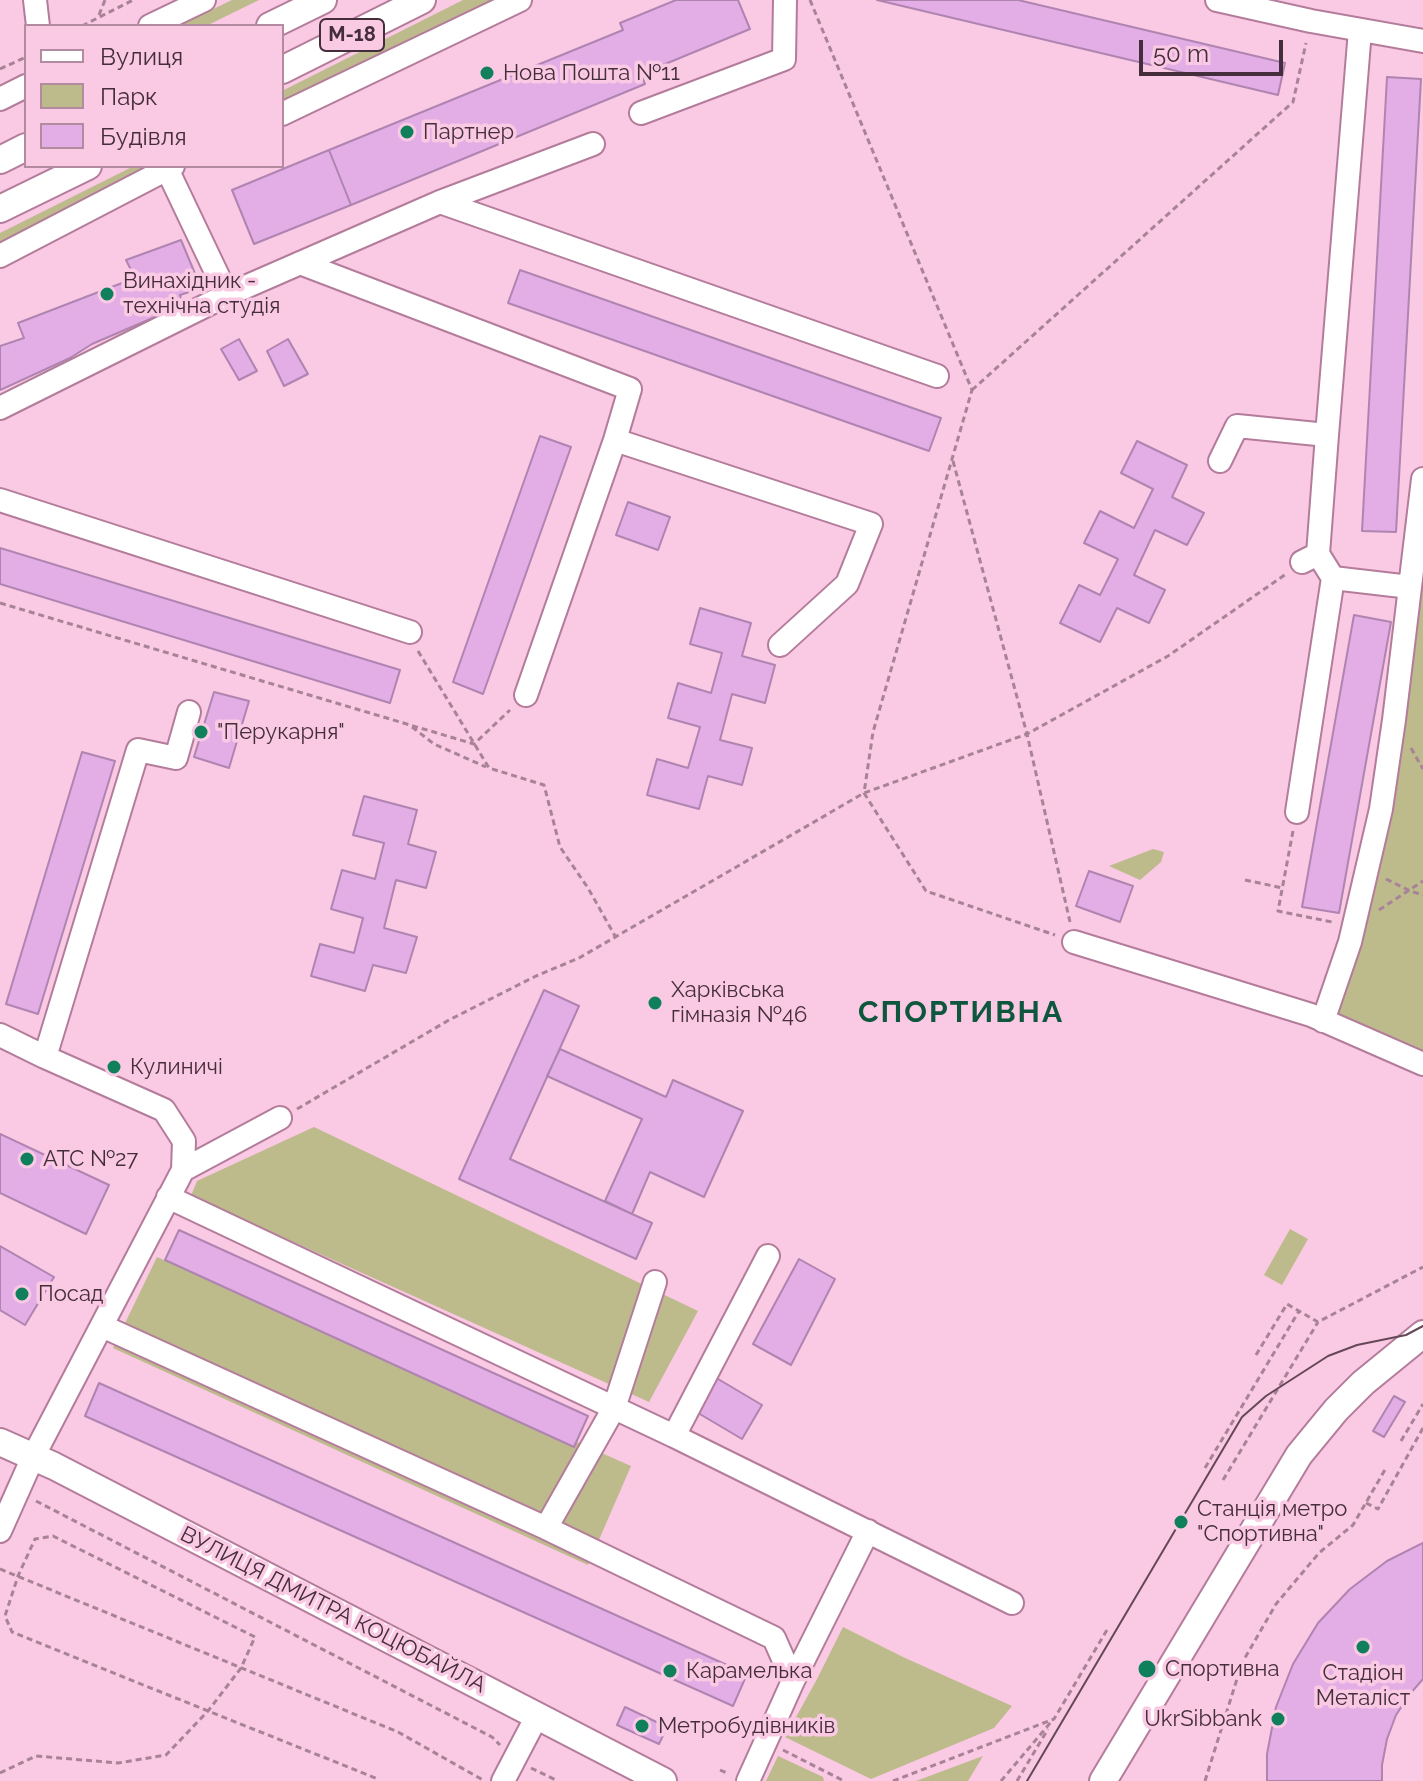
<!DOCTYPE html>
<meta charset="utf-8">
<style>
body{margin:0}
#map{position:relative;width:1423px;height:1781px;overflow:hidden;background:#fac9e3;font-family:Raleway,sans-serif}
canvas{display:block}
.legend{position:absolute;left:24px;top:24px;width:260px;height:144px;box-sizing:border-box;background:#fac9e3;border:2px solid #b28ba0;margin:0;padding:10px 14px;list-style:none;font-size:24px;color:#452e3b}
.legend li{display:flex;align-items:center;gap:16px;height:40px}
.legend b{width:40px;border:2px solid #b28ba0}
.scale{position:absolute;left:1139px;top:40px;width:144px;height:36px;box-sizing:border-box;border:4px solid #452e3b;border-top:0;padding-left:10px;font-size:24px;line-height:28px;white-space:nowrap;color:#452e3b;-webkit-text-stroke:6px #fac9e3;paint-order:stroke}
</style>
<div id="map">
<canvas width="1423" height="1781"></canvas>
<ul class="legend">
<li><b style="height:10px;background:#fff"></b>Вулиця</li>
<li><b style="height:22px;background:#bdba8b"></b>Парк</li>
<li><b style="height:22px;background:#e2aee5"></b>Будівля</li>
</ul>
<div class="scale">50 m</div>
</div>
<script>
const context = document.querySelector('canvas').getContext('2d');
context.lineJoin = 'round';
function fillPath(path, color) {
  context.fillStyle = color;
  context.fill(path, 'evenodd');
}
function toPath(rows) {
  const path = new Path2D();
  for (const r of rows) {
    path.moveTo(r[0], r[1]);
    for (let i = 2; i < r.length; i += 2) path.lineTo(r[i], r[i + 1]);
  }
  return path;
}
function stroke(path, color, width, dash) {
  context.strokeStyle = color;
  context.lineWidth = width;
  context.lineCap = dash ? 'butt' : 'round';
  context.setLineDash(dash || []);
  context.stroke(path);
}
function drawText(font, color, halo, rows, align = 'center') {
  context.font = font + ' Raleway,sans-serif';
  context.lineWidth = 7;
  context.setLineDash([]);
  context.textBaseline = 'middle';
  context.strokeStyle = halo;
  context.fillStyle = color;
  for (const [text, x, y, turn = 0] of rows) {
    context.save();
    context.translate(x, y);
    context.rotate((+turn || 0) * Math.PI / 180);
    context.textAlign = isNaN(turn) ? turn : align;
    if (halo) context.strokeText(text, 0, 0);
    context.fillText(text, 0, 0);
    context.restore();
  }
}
const green = toPath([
 [232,0,259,0,206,26,178,26],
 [463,0,509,0,282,110,282,91],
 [134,166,167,166,0,247,0,233],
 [1423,519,1423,1052,1330,1017,1410,650],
 [1153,849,1164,852,1161,862,1140,880,1109,866],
 [314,1127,698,1311,649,1402,191,1196,197,1181],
 [1290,1229,1308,1239,1282,1285,1264,1275],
 [157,1257,631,1466,588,1565,113,1348],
 [843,1627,903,1657,1012,1706,994,1728,871,1779,785,1737,816,1681],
 [778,1756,823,1777,824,1781,766,1781],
 [983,1756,968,1781,916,1781]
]);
const building = toPath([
 [676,0,738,0,750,29,641,74,645,84,351,205,329,150,623,30,620,23,676,0],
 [877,0,1018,0,1285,63,1278,95,877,0],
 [1387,77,1421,79,1396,532,1362,531,1387,77],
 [329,150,351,205,254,244,232,190,329,150],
 [181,240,201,288,180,295,183,305,92,344,70,358,0,390,0,346,24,338,18,323,135,278,126,260,181,240],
 [520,270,941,418,929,451,508,303,520,270],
 [239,339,257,371,239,380,221,349,239,339],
 [288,339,308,374,284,386,267,351,288,339],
 [540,436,571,447,483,694,453,682,540,436],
 [1137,441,1187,465,1172,497,1204,513,1187,545,1155,530,1134,575,1165,590,1149,623,1117,608,1100,642,1060,623,1079,585,1100,595,1118,559,1084,543,1100,511,1134,528,1153,489,1121,473,1137,441],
 [628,502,670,517,658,550,616,535,628,502],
 [0,548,400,670,390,703,0,584,0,548],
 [700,608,751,623,742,656,775,665,765,703,732,694,720,740,752,748,742,785,708,776,699,809,647,795,657,759,688,768,700,727,668,718,678,683,711,693,722,653,690,644,700,608],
 [1354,615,1391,622,1339,913,1302,907,1354,615],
 [214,692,249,701,229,768,194,757,214,692],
 [82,752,115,761,38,1014,6,1004,82,752],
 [364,796,417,810,408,844,436,852,426,888,396,880,384,928,417,937,406,973,373,965,365,991,311,976,320,944,354,953,363,918,331,909,342,870,375,879,384,843,353,835,364,796],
 [1089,871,1133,886,1120,922,1076,906,1089,871],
 [544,990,579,1006,510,1159,652,1223,636,1259,459,1179,544,990],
 [560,1049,666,1097,673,1080,743,1111,704,1197,650,1172,632,1214,605,1201,642,1119,547,1076,560,1049],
 [0,1134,109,1185,86,1234,0,1193,0,1134],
 [179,1230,588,1416,574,1447,165,1260,179,1230],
 [0,1246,54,1277,25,1325,0,1310,0,1246],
 [799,1259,835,1279,791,1365,753,1344,799,1259],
 [713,1376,762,1405,742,1439,693,1410,713,1376],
 [99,1383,747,1674,733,1706,85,1416,99,1383],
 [1394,1396,1405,1402,1384,1437,1373,1431,1394,1396],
 [1423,1543,1423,1679,1410,1694,1396,1715,1387,1739,1382,1765,1382,1781,1267,1781,1267,1754,1276,1707,1293,1664,1318,1623,1350,1589,1387,1561,1423,1543],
 [625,1707,667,1727,659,1744,617,1725,625,1707]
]);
const path = toPath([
 [810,0,972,390,873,732,864,793,926,891,1055,935],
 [99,15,105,0],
 [82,26,133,0],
 [0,69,26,57],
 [972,390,1293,102,1306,43],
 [953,461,1027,734,1070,922],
 [0,603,474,744,510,710],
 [418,651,489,768,544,785,560,847,588,888,615,936],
 [412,727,434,744,486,767],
 [1411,748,1423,769],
 [1293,831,1278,911,1332,922],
 [1386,879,1410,891,1423,895],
 [1245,880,1283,888],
 [1379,910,1423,881],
 [297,1109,449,1020,536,976,579,958,864,793,1027,734,1168,656,1286,574],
 [1256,1355,1287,1304,1318,1322,1423,1267],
 [1401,1441,1423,1404],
 [1205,1468,1299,1311],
 [1223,1480,1318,1322],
 [36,1501,492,1737,500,1745],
 [1366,1503,1378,1509,1423,1428],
 [0,1569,398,1732,483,1780],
 [783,1750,844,1781],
 [531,1768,558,1781],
 [720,1770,729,1774],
 [0,1773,36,1756,118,1763,166,1755,208,1711,241,1668,255,1637,53,1536,35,1539,18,1576,5,1616,12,1632,208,1711,378,1779],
 [893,1781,1054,1719,1107,1630],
 [1001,1781,1051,1722],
 [1017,1781,1048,1729],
 [1205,1781,1242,1663,1276,1604,1319,1553,1353,1525,1386,1468]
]);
const minor = toPath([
 [35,0,38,26],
 [1217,0,1311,21,1423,41],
 [150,26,204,0],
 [0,99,26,86],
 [641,113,784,59,785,0],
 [282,114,520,0],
 [440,202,937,376],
 [0,256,173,166],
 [300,263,630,389,615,440,871,524,847,584,780,645],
 [227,295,440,202,593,144],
 [0,408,227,295,167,169],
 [1327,435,1360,30],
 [1220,461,1237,426,1327,435,1318,554],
 [0,500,410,632],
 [1302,562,1318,554,1333,578,1410,587],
 [526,695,615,440],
 [1297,812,1333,578],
 [1074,942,1311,1015,1423,1064],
 [1323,1021,1350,942,1381,809,1394,720,1423,479],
 [0,1035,45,1057,164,1110,184,1141,183,1170,33,1457,0,1531],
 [45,1057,138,750,176,758,189,712],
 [183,1170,280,1118],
 [168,1197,674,1436,768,1256],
 [102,1326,546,1528,774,1638,793,1681],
 [674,1436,1012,1603],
 [546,1528,614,1408,655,1282],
 [503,1781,537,1716],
 [748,1781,793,1681,868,1531]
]);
const major = toPath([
 [270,26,323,0],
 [282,70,422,0],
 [0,160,26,147],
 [0,209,88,166],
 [0,1442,54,1466,663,1781],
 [1103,1781,1299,1455,1336,1410,1363,1383,1423,1334]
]);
const tram = toPath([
 [1027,1781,1242,1417,1266,1396,1328,1356,1357,1345,1406,1335,1423,1326]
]);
const markers = [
 [487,73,8,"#0f7f5c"],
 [407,132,8,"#0f7f5c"],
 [107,294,8,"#0f7f5c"],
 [201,732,8,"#0f7f5c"],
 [655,1003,8,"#0f7f5c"],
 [114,1067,8,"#0f7f5c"],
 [27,1159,8,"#0f7f5c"],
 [22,1294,8,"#0f7f5c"],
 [1181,1522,8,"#0f7f5c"],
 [1363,1647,8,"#0f7f5c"],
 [1147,1669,10,"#0f7f5c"],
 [670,1671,8,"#0f7f5c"],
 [1278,1719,8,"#0f7f5c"],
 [642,1726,8,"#0f7f5c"]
];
const shields = [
 [352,35,64]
];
const shieldNames = [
 ["М-18",352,35]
];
const poiNames = [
 ["Нова Пошта №11",503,73],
 ["Партнер",423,132],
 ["Винахідник -",123,281],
 ["технічна студія",123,306],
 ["\"Перукарня\"",217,732],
 ["Харківська",671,990],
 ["гімназія №46",671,1015],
 ["Кулиничі",130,1067],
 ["АТС №27",43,1159],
 ["Посад",38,1294],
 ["Станція метро",1197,1509],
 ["\"Спортивна\"",1197,1534],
 ["Спортивна",1165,1669],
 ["Карамелька",686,1671],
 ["Стадіон",1363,1673,"center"],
 ["Металіст",1363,1698,"center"],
 ["UkrSibbank",1262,1719,"right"],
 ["Метробудівників",658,1726]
];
const streetNames = [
 ["ВУЛИЦЯ ДМИТРА КОЦЮБАЙЛА",333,1610,27]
];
const districtNames = [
 ["СПОРТИВНА",961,1013]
];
fillPath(green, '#bdba8b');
fillPath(building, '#e2aee5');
stroke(building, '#af84b1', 2);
stroke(minor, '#b47c9b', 26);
stroke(major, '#b47c9b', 30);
stroke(path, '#a88397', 3, [6, 4]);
stroke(minor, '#fff', 22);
stroke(major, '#fff', 26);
stroke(tram, '#644858', 2);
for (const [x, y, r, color] of markers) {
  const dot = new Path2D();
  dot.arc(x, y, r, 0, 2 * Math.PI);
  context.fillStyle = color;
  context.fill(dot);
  stroke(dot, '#fac9e3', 3);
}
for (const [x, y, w] of shields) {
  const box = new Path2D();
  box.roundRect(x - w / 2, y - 16, w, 32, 6);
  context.fillStyle = '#fac9e3';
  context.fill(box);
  stroke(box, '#452e3b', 2);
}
drawText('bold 20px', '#452e3b', null, shieldNames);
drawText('22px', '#452e3b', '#fac9e3', poiNames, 'left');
drawText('22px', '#452e3b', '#fac9e3', streetNames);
context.letterSpacing = '2px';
drawText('bold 30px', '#0e573e', '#fac9e3', districtNames);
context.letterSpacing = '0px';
</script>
